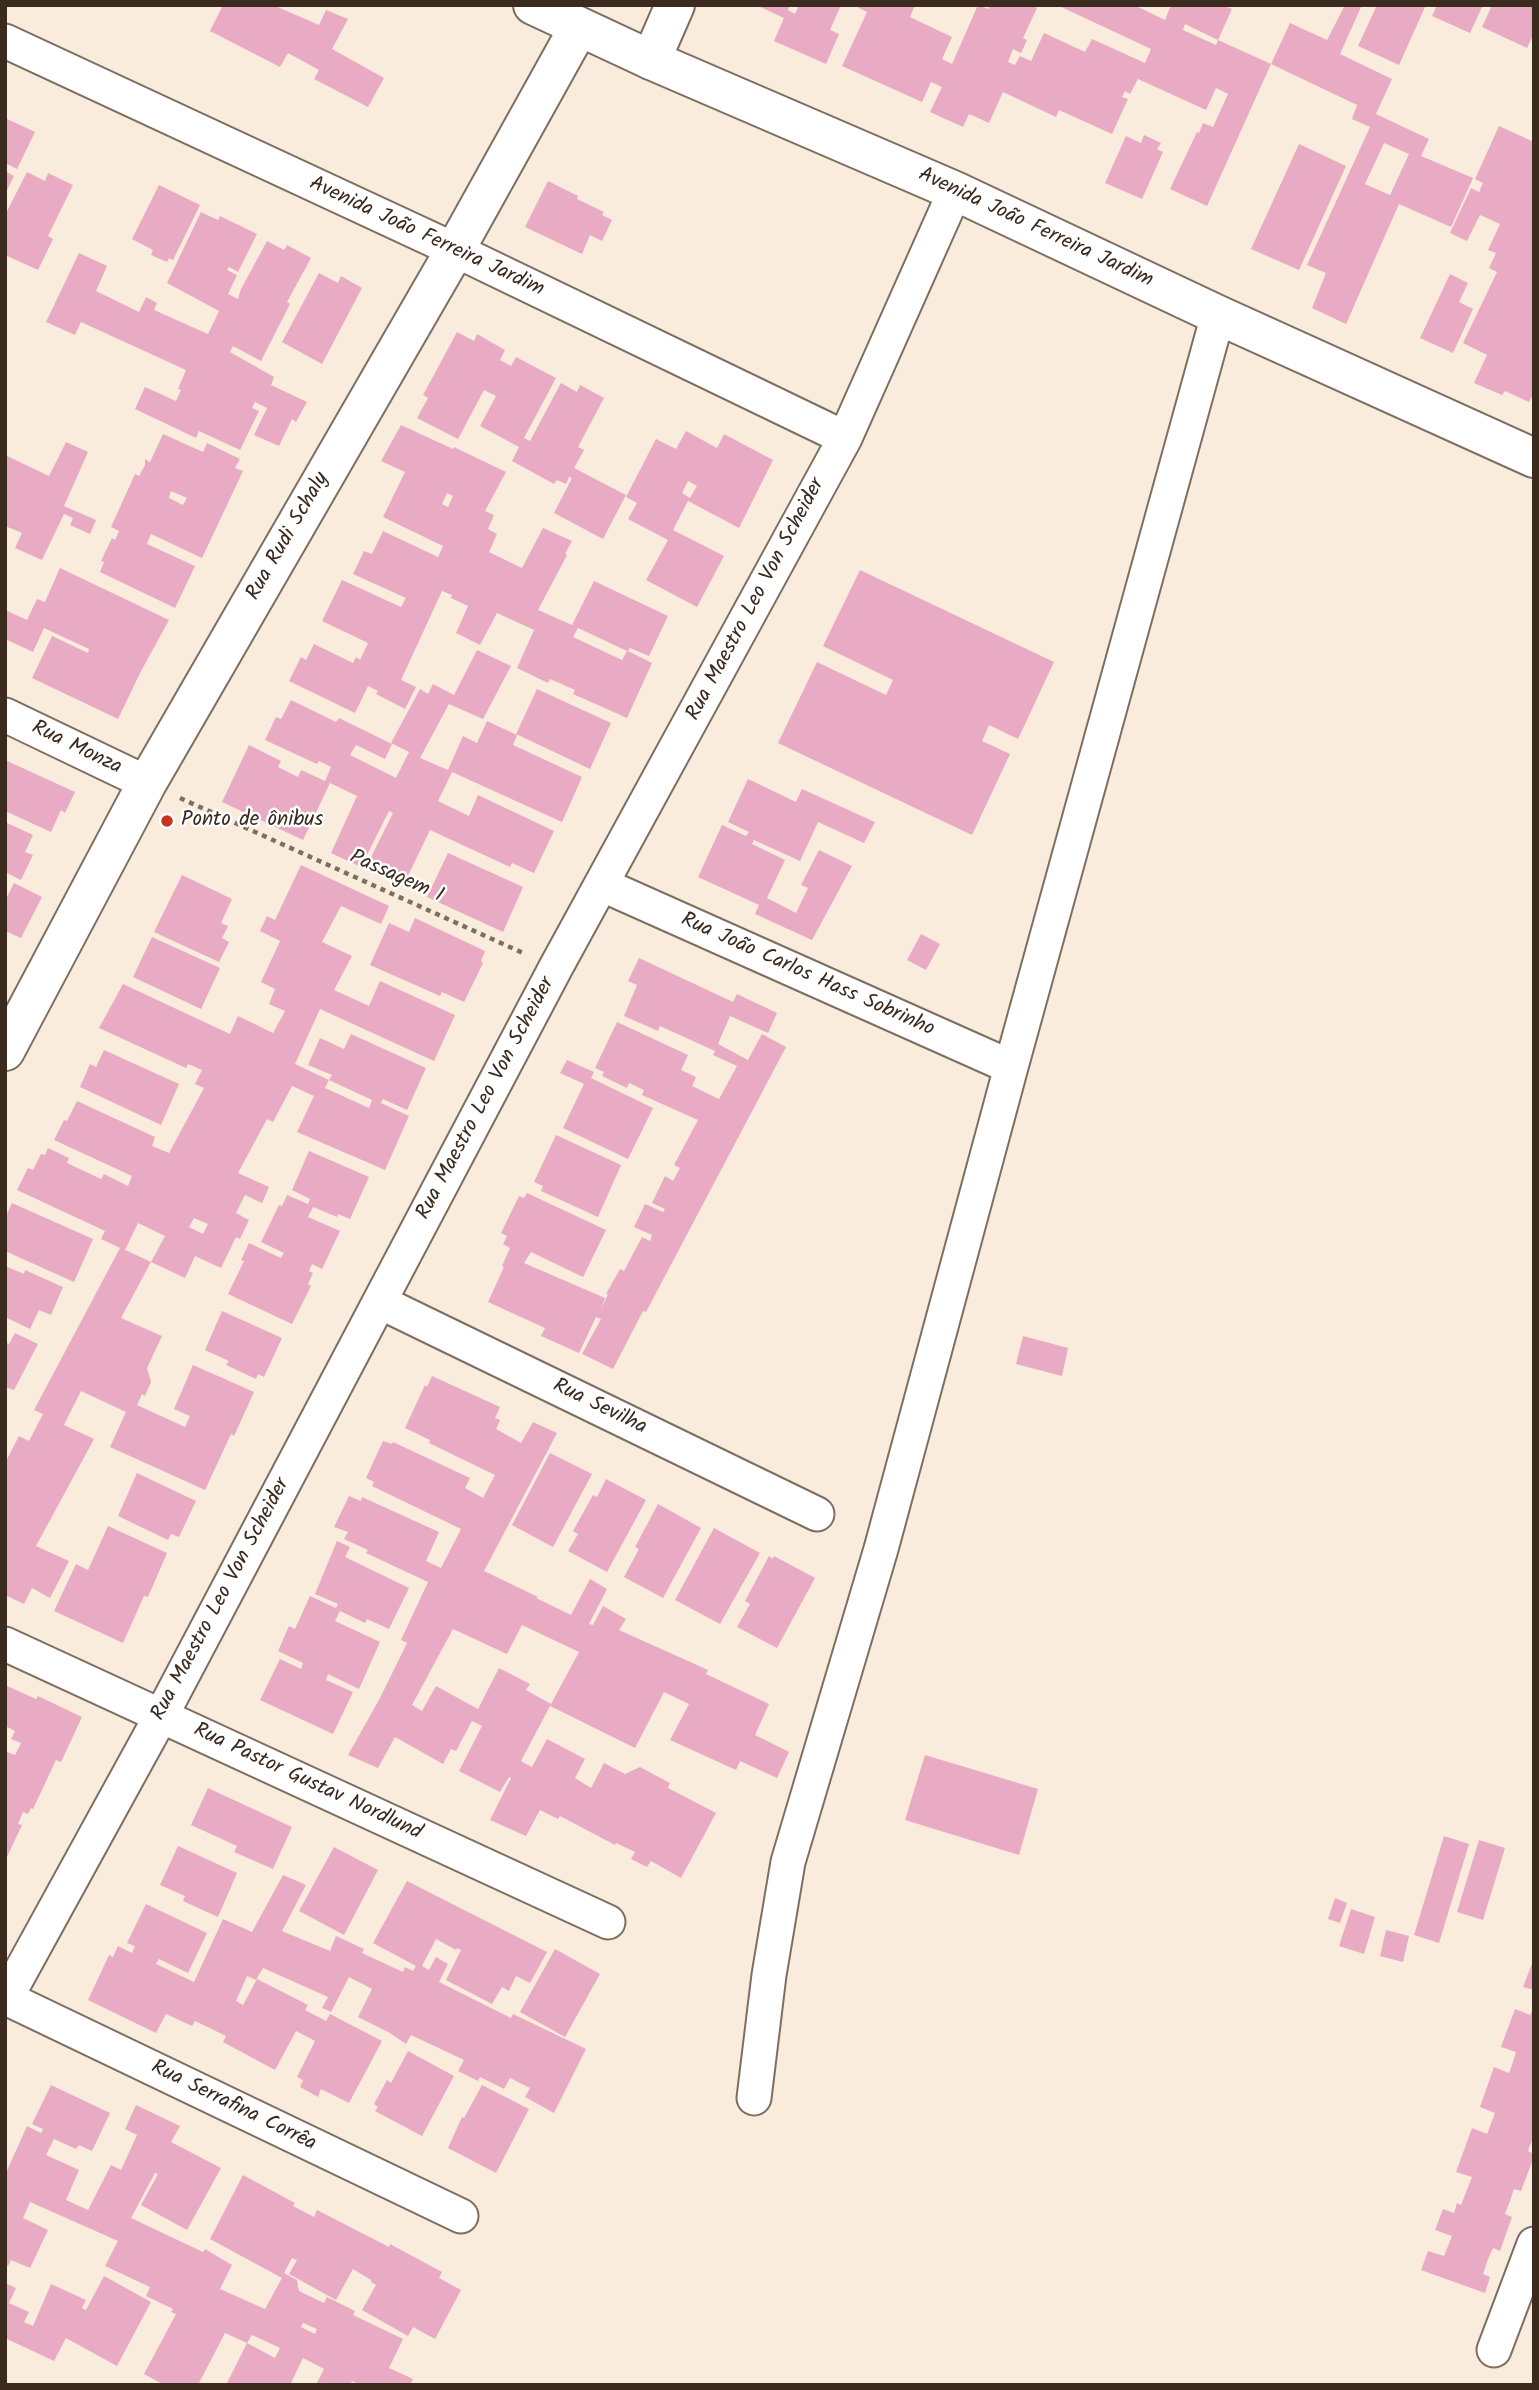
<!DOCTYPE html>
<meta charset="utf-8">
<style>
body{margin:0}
#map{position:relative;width:1539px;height:2390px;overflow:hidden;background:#f9ecdd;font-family:Kalam,sans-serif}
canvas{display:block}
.frame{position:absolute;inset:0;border:7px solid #3b2a1e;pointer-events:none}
</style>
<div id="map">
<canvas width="1539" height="2390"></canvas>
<div class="frame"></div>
</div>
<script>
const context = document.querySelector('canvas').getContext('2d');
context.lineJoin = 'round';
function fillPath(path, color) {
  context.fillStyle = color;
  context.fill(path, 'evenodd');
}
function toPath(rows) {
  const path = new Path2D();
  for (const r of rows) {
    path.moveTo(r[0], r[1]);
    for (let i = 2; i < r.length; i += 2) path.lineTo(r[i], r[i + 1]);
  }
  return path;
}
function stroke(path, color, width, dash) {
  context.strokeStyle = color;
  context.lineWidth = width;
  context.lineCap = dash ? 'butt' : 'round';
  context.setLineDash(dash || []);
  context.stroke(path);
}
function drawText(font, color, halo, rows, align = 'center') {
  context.font = font + ' Kalam,sans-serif';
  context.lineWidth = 5;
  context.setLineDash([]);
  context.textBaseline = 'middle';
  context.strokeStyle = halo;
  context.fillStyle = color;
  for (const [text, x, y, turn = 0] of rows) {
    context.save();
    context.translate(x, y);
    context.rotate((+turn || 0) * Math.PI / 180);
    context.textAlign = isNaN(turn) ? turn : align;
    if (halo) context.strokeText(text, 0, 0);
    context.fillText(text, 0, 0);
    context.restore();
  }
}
const building = toPath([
 [223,5,273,5,319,25,326,10,348,19,332,49,384,78,368,107,314,79,319,70,288,53,280,67,210,31],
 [756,5,790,5,788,10,795,14,799,5,841,5,830,30,839,34,826,64,774,41,784,18],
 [853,5,915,5,910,17,952,37,942,59,952,64,978,5,988,9,990,5,1032,5,1037,8,1023,38,1027,40,1021,53,1013,49,1008,62,1015,65,1020,56,1031,61,1044,33,1085,52,1092,39,1145,63,1151,49,1057,5,1134,5,1165,20,1171,5,1223,5,1232,9,1218,40,1185,24,1183,30,1216,45,1218,40,1271,64,1207,206,1170,189,1197,132,1199,133,1203,123,1213,127,1228,94,1216,88,1206,110,1138,79,1130,94,1125,91,1122,97,1128,99,1112,134,1059,110,1056,117,1003,92,989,123,969,114,963,127,930,112,942,87,931,82,922,102,842,66,867,12],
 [1339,5,1362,5,1340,54,1392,79,1376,114,1429,139,1421,156,1473,178,1451,227,1399,204,1346,324,1312,308,1326,273,1307,265,1370,127,1352,119,1357,105,1271,64,1290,23,1327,40,1344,7],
 [1384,143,1409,154,1390,195,1365,184],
 [1377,5,1426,5,1399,65,1358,46],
 [1437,5,1483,5,1470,33,1432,16],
 [1492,5,1534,5,1534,33,1527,48,1482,27],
 [5,118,35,132,17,169,5,163],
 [1499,126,1534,142,1534,393,1529,402,1505,391,1502,395,1474,383,1487,355,1463,343,1497,272,1489,268,1496,253,1488,250,1500,224,1480,215,1467,241,1450,233,1471,188,1479,192,1483,183,1475,179],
 [1144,135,1161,143,1157,149,1163,152,1142,199,1105,183,1126,136,1141,143],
 [1299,144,1346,166,1299,270,1251,249],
 [5,171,14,176,5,194],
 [27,172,45,181,48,173,73,185,48,236,53,239,38,270,5,255,5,215],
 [548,181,578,196,577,199,604,212,602,215,612,220,602,241,590,235,582,254,525,227],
 [159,185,200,205,173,260,169,258,167,262,151,255,153,250,132,239],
 [201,212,218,220,220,216,257,234,238,272,229,267,227,270,237,275,228,294,238,299,241,289,267,241,284,250,287,245,311,258,287,302,290,304,261,361,233,346,230,352,274,377,271,385,307,402,296,422,292,419,279,446,254,435,267,408,255,402,252,408,259,411,240,450,199,431,196,438,135,409,145,387,176,401,181,390,178,389,186,370,81,322,75,335,46,322,79,253,107,266,96,291,139,312,146,297,157,303,154,310,208,334,219,311,167,283],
 [319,273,338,283,341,276,362,288,322,364,282,342],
 [1450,274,1468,283,1459,302,1473,309,1453,353,1420,338],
 [457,332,474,341,477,334,505,350,500,360,511,366,516,357,556,378,524,438,530,441,561,383,577,392,580,385,604,398,578,447,584,450,574,468,626,495,603,539,554,513,572,478,569,477,566,484,557,480,554,484,512,461,519,447,480,426,496,396,484,390,458,439,417,418,428,398,423,395],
 [401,425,453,449,454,447,506,472,485,511,494,515,488,529,497,534,489,552,522,568,543,528,572,541,565,554,567,555,538,610,572,625,594,581,668,616,649,656,630,648,628,651,652,663,627,718,573,694,575,690,550,679,548,683,517,668,534,630,497,613,480,645,456,633,468,606,451,598,452,595,442,591,401,680,416,687,405,709,376,694,378,691,368,686,355,713,289,681,301,657,306,660,314,644,353,663,356,657,360,660,368,643,322,621,342,580,401,607,406,598,353,574,364,551,372,554,383,531,438,557,443,546,383,517,405,472,381,461],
 [447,493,453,496,448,507,442,504],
 [578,628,627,651,622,660,573,637],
 [686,431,717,448,724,434,773,460,739,528,688,501,673,530,724,556,697,607,646,580,668,540,628,519,637,503,626,497,656,439,676,449],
 [688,481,697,486,690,498,682,493],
 [163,434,203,452,207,443,240,459,235,468,243,471,202,558,151,534,147,544,195,566,175,608,100,572,104,562,101,561,112,538,115,540,119,531,111,527,135,474,139,476,145,465,145,459,150,462],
 [171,491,187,498,183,505,169,498],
 [66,442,88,452,64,506,96,520,90,534,70,525,73,518,64,514,42,560,15,548,22,533,5,526,5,455,49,476],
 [60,568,169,620,140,673,118,719,32,678,52,636,88,653,89,649,44,628,33,652,5,639,5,610,27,620,37,599,45,602],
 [860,570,1054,662,1018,739,989,725,982,741,1010,754,972,835,778,743,817,662,886,695,893,680,823,646],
 [477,650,511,666,483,719,449,704,420,758,448,770,463,736,477,743,487,721,517,735,513,745,582,777,562,822,452,772,438,801,469,816,478,795,554,831,534,873,512,863,510,867,430,830,403,886,365,869,393,813,389,811,361,867,331,853,357,796,330,783,303,840,222,802,249,745,281,761,278,767,298,777,301,770,325,781,331,767,319,761,317,764,265,740,276,717,281,719,291,700,336,722,339,718,392,744,385,759,356,745,350,755,396,778,409,752,391,743,420,689,428,694,433,684,454,695],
 [537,689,611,723,590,769,516,734],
 [5,760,75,792,65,813,61,810,51,832,5,811],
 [748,779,796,802,802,789,875,822,864,843,818,822,800,861,754,840,752,844,785,860,767,898,796,913,808,888,801,885,819,850,852,866,812,940,755,914,759,905,698,877,722,825,746,836,749,832,728,822],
 [5,822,33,835,25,852,33,855,21,880,5,872],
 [448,853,523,887,503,932,427,897],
 [301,865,389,906,381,924,341,906,322,942,352,956,334,990,369,1006,380,981,455,1015,434,1061,320,1009,295,1064,329,1080,325,1088,369,1108,372,1100,329,1080,332,1075,308,1065,320,1038,344,1049,351,1034,426,1068,407,1110,383,1099,381,1103,409,1116,385,1170,297,1132,314,1096,292,1086,273,1122,267,1119,238,1173,269,1187,262,1203,245,1195,236,1213,249,1220,240,1239,236,1237,221,1268,195,1256,185,1278,151,1262,165,1236,138,1223,125,1250,151,1262,121,1318,162,1336,147,1368,151,1382,145,1396,142,1394,137,1405,185,1427,190,1416,174,1409,193,1365,254,1392,234,1436,231,1434,205,1490,110,1447,126,1412,81,1391,64,1425,94,1439,36,1546,69,1561,50,1598,32,1588,24,1604,5,1595,5,1463,19,1436,29,1441,43,1414,34,1410,120,1248,101,1239,105,1231,17,1190,28,1168,33,1170,41,1154,45,1155,48,1148,69,1158,67,1163,101,1179,104,1174,128,1186,132,1176,54,1140,64,1120,67,1121,77,1101,155,1137,152,1146,169,1153,204,1088,195,1084,202,1070,188,1064,186,1068,99,1028,123,984,230,1034,238,1016,273,1033,285,1011,269,1004,275,989,261,982,280,941,260,931,267,916,275,920],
 [194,1218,208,1224,203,1234,189,1227],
 [182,875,232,899,221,923,228,926,222,938,229,942,219,962,154,932],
 [14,883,42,897,21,938,5,931,5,901],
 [415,918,485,951,481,961,483,963,464,1002,442,992,440,996,370,965,389,923,409,932],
 [921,934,940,944,926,970,907,960],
 [152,937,220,968,201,1009,133,977],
 [639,958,733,1002,737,994,777,1013,768,1033,730,1016,718,1044,748,1060,762,1034,786,1047,646,1312,643,1311,613,1369,582,1354,601,1319,596,1317,579,1353,541,1336,545,1328,488,1302,504,1267,502,1266,510,1248,503,1244,507,1236,501,1233,519,1196,524,1198,527,1193,606,1230,583,1277,531,1252,524,1263,605,1298,601,1309,608,1294,606,1294,620,1269,624,1271,642,1237,650,1241,652,1235,634,1227,645,1204,663,1212,665,1209,652,1203,665,1176,673,1181,680,1168,674,1165,698,1120,642,1095,644,1090,629,1083,627,1088,602,1076,604,1072,595,1068,617,1022,688,1055,681,1070,696,1077,692,1086,719,1099,737,1066,713,1055,715,1051,660,1026,658,1031,624,1016,637,985,628,981],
 [104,1050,179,1084,161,1125,80,1087,90,1064,96,1067],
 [567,1060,594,1072,591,1078,653,1108,628,1159,563,1128,584,1084,560,1073],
 [556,1135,621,1165,598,1217,541,1191,543,1186,534,1182],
 [309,1151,369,1177,350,1219,338,1214,337,1217,313,1207,308,1217,340,1231,322,1269,312,1264,309,1271,313,1273,308,1284,311,1286,292,1324,228,1294,244,1261,241,1260,249,1243,281,1258,284,1253,261,1242,279,1205,282,1206,287,1195,308,1204,310,1199,292,1190],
 [12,1203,93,1239,74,1282,5,1251,5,1218],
 [5,1266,24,1274,25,1270,63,1287,51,1315,39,1310,30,1329,5,1317],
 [222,1311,282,1338,264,1377,258,1374,256,1379,226,1365,229,1361,205,1350],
 [15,1333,38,1344,14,1390,5,1387,5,1342,9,1344],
 [1023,1336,1068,1348,1062,1376,1016,1364],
 [432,1376,500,1407,495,1418,500,1420,496,1429,521,1443,533,1422,557,1433,484,1571,538,1597,536,1598,571,1615,590,1579,607,1589,589,1624,593,1625,603,1606,626,1619,619,1630,708,1670,706,1674,769,1704,755,1735,789,1752,777,1778,740,1761,736,1770,670,1740,689,1704,664,1692,635,1748,550,1706,521,1761,532,1767,547,1739,585,1759,575,1778,591,1788,604,1763,625,1774,640,1767,670,1783,668,1788,716,1813,681,1878,651,1861,647,1867,631,1859,635,1852,616,1843,615,1845,560,1816,558,1819,540,1810,526,1836,490,1820,511,1778,509,1777,500,1792,459,1771,482,1726,472,1721,456,1751,451,1749,443,1764,395,1737,378,1768,348,1755,380,1698,407,1643,401,1640,428,1582,366,1553,368,1550,344,1539,348,1532,334,1527,349,1496,361,1501,362,1497,439,1532,426,1561,441,1568,461,1529,372,1486,374,1482,366,1478,383,1441,392,1444,393,1442,470,1478,465,1488,483,1498,495,1475,429,1443,430,1440,405,1428,425,1385,427,1387],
 [522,1625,579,1652,551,1704,526,1690,530,1684,499,1668,478,1709,436,1686,422,1711,412,1705,453,1629,507,1654],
 [550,1453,592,1474,553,1547,512,1525],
 [137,1473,196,1501,179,1537,171,1534,168,1540,118,1516],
 [606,1479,646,1500,607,1572,568,1551,578,1534,573,1531,593,1495,597,1497],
 [658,1504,701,1528,663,1598,624,1577,639,1549,635,1547],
 [108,1526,167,1553,148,1597,144,1596,123,1643,54,1611,76,1564,88,1570],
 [714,1528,760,1553,720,1624,675,1600],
 [337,1541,350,1547,345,1557,409,1588,389,1629,367,1619,365,1623,340,1611,335,1621,380,1642,359,1689,328,1674,326,1680,353,1692,333,1734,260,1700,280,1659,301,1669,303,1663,278,1651,289,1626,295,1629,310,1596,336,1608,338,1604,315,1594],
 [769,1556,773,1559,774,1556,815,1578,777,1648,737,1627,750,1604,745,1601],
 [7,1686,36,1699,38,1696,82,1717,61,1762,56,1760,33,1809,31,1808,28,1814,23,1812,18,1824,22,1825,5,1861,5,1751,15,1755,21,1743,11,1739,15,1731,5,1726,5,1687],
 [925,1755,1038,1789,1019,1855,905,1820],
 [208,1788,292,1827,273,1869,234,1852,237,1846,191,1825],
 [1444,1836,1469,1844,1439,1943,1414,1935],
 [1479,1840,1505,1848,1483,1920,1457,1912],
 [178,1846,237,1873,218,1917,183,1901,185,1896,160,1885],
 [334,1847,378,1870,344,1935,299,1911],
 [283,1875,306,1885,282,1931,330,1951,336,1936,364,1949,362,1953,403,1972,405,1967,413,1971,416,1966,373,1943,407,1881,547,1952,530,1983,516,1976,509,1991,502,1987,492,2004,446,1980,461,1950,457,1948,456,1950,436,1939,422,1966,429,1970,436,1957,448,1964,439,1982,511,2018,513,2014,586,2049,554,2113,525,2097,530,2088,510,2078,504,2089,480,2077,478,2081,458,2071,464,2060,411,2035,406,2044,390,2033,358,2017,372,1989,349,1977,331,2012,322,2008,328,1997,263,1968,256,1980,247,1976,236,2001,243,2005,257,1979,308,2005,305,2010,326,2021,330,2014,382,2041,349,2103,321,2089,318,2097,300,2087,303,2080,297,2077,315,2041,296,2031,275,2070,223,2042,226,2036,195,2021,192,2026,166,2014,156,2033,88,2000,109,1955,113,1957,118,1946,132,1953,135,1946,127,1943,146,1904,207,1933,188,1973,159,1959,156,1964,194,1982,223,1919,252,1932],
 [1335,1898,1347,1903,1340,1923,1328,1919],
 [1351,1909,1375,1917,1364,1954,1339,1946],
 [1386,1930,1409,1936,1403,1962,1380,1956],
 [555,1949,600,1974,565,2037,520,2012],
 [1534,1958,1534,1990,1523,1987],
 [1534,2007,1534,2135,1528,2151,1534,2154,1534,2157,1521,2191,1514,2189,1511,2198,1505,2214,1512,2217,1500,2251,1493,2248,1488,2259,1483,2274,1490,2277,1485,2293,1421,2270,1428,2251,1444,2256,1452,2236,1435,2230,1443,2209,1454,2213,1457,2203,1461,2205,1472,2177,1456,2172,1472,2128,1487,2134,1495,2113,1480,2107,1494,2067,1509,2073,1513,2062,1516,2052,1501,2047,1515,2009,1530,2015],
 [408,2051,454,2076,422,2136,375,2111,378,2107,374,2104,387,2080,391,2083],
 [51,2085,110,2113,92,2151,79,2145,76,2149,54,2139,46,2155,79,2170,66,2200,88,2210,111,2165,121,2170,137,2135,125,2129,136,2105,180,2126,171,2142,221,2168,187,2230,141,2205,158,2174,155,2173,131,2218,203,2252,205,2249,232,2265,220,2289,265,2309,282,2278,210,2239,243,2175,295,2203,293,2206,314,2217,317,2210,389,2247,390,2244,442,2272,439,2278,461,2290,435,2339,413,2327,408,2336,362,2310,376,2285,371,2282,371,2280,353,2269,336,2300,289,2274,297,2260,292,2258,284,2273,297,2280,299,2291,324,2303,327,2297,355,2311,353,2315,403,2339,389,2368,413,2379,410,2385,360,2385,352,2381,350,2385,345,2383,344,2385,316,2385,324,2369,303,2358,290,2385,226,2385,247,2343,275,2358,280,2348,252,2335,247,2343,225,2333,198,2385,164,2385,144,2374,176,2314,171,2312,173,2309,146,2296,150,2287,105,2266,118,2241,30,2202,23,2218,48,2230,30,2268,11,2260,8,2266,5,2264,5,2175,27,2126,41,2133,43,2129,32,2124],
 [303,2323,317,2329,315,2334,301,2327],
 [482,2085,529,2109,496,2173,448,2148,462,2117,464,2118],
 [104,2276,151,2302,117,2366,66,2338,54,2361,5,2338,5,2283,16,2288,9,2303,29,2312,24,2322,33,2326,51,2284,86,2300,82,2308,86,2310]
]);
const path = toPath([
 [180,798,523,953]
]);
const minor = toPath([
 [5,41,455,250,845,438],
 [5,715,147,783],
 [603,885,1011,1067],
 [380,1302,817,1514],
 [5,1644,608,1922],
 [6,1998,461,2216],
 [5,2000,161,1716,556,967,845,438,955,191],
 [754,2098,769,1975,788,1862,881,1549,1011,1067,1218,315],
 [1494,2350,1534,2244]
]);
const tertiary = toPath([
 [651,60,675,5],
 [5,1051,147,783,455,250,579,27]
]);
const secondary = toPath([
 [533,5,651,60,955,191,1218,315,1534,458]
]);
const markers = [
 [167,821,7,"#c8321e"]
];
const streetNames = [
 ["Avenida João Ferreira Jardim",1035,229,25],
 ["Avenida João Ferreira Jardim",426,238,25],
 ["Rua Rudi Schaly",289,537,-60],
 ["Rua Maestro Leo Von Scheider",757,600,-62],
 ["Rua Monza",76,749,26],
 ["Passagem 1",396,878,24],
 ["Rua João Carlos Hass Sobrinho",807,976,24],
 ["Rua Maestro Leo Von Scheider",487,1099,-62],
 ["Rua Sevilha",599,1408,26],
 ["Rua Maestro Leo Von Scheider",222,1600,-62],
 ["Rua Pastor Gustav Nordlund",307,1783,25],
 ["Rua Serrafina Corrêa",233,2107,26]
];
const poiNames = [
 ["Ponto de ônibus",181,821]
];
fillPath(building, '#e9aac4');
stroke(minor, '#7e6e61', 37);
stroke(tertiary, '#7e6e61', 42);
stroke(secondary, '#7e6e61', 42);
stroke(path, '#7e6e61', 4.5, [5, 5]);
stroke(minor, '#fff', 33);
stroke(tertiary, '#fff', 38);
stroke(secondary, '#fff', 38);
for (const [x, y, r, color] of markers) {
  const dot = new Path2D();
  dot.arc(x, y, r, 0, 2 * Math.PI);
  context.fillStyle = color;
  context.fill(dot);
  stroke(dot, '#fff', 2.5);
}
drawText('21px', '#3b2a1e', '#fff', streetNames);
drawText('21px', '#3b2a1e', '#fff', poiNames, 'left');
</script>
